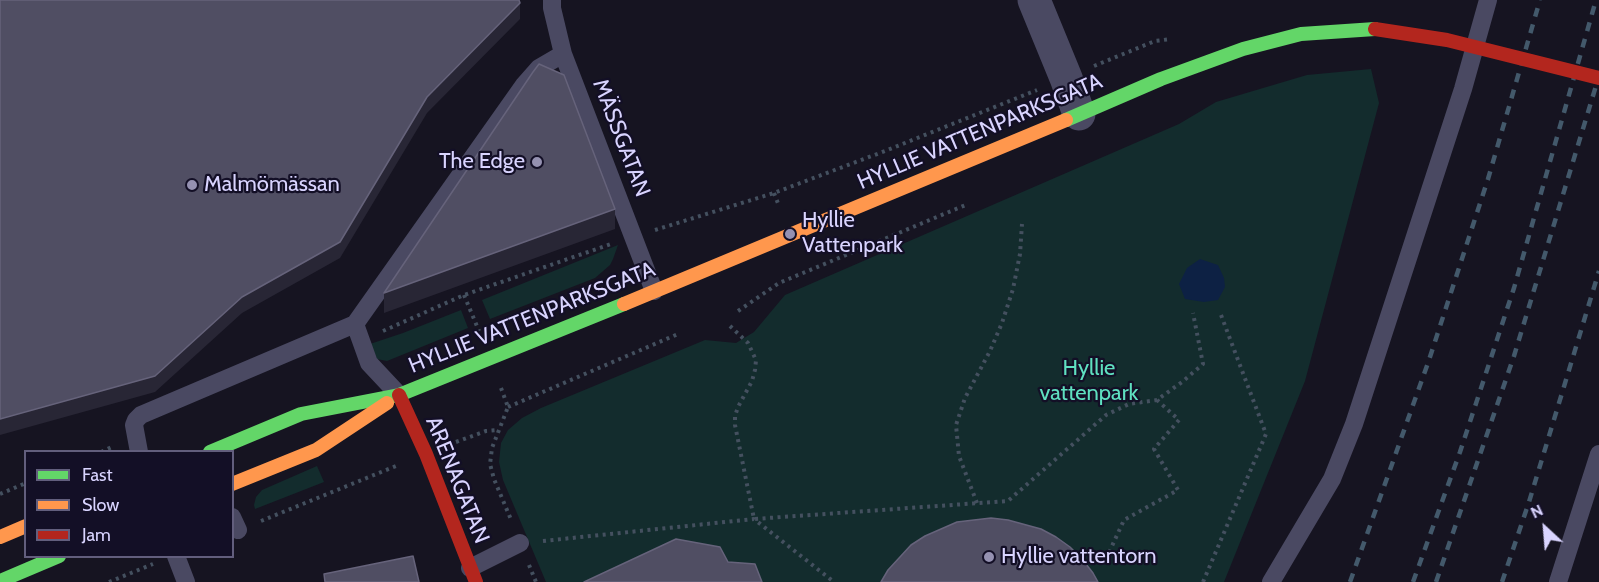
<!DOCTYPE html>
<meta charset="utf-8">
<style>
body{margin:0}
#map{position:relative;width:1599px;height:582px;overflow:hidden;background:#161421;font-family:Cabin,sans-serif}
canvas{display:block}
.legend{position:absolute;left:24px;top:450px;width:210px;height:108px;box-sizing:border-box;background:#130f26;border:2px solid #625e7d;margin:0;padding:8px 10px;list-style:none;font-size:18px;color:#d9d4ff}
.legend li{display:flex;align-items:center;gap:12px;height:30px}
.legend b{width:30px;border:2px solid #625e7d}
.north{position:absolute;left:1515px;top:498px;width:60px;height:60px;-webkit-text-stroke:4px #130f26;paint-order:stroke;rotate:334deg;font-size:16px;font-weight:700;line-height:24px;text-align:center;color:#d9d4ff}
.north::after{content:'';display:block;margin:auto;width:21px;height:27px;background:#d9d4ff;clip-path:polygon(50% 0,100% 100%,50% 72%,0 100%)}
</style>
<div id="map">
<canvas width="1599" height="582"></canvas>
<ul class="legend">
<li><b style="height:8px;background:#63d668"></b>Fast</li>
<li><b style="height:8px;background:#ff974d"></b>Slow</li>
<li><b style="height:8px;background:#b3261e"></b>Jam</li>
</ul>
<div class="north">N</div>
</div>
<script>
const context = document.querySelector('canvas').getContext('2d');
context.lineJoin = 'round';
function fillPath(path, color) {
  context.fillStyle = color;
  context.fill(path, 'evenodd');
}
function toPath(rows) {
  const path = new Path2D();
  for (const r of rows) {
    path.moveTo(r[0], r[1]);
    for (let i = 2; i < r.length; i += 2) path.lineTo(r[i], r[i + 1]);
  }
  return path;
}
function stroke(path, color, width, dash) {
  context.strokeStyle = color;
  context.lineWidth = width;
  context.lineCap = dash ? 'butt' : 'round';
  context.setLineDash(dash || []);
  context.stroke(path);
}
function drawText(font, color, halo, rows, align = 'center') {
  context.font = font + ' Cabin,sans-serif';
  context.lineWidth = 4.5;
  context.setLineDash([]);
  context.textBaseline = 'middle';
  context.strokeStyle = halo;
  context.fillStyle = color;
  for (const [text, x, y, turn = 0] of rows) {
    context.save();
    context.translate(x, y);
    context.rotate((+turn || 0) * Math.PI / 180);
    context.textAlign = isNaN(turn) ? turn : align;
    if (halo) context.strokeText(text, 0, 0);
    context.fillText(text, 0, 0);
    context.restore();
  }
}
const green = toPath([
 [1371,69,1379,103,1305,381,1224,582,546,582,503,480,499,462,501,443,508,430,522,418,541,408,705,340,736,343,754,332,785,295,1179,124,1216,102,1307,75],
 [618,245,613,259,610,265,595,278,490,319,482,300],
 [461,310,468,328,387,361,377,359,370,344,403,333],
 [317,466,324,482,255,509,254,505,256,497,262,490]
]);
const water = toPath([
 [1200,259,1218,265,1224,278,1225,287,1218,300,1204,302,1185,299,1179,284,1187,268]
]);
const path = toPath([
 [1094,66,1155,41,1171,39],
 [774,193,779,206],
 [655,230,774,193,885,151,1037,90],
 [464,295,479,331],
 [738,311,779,283,968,204],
 [730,326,748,343,756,360,755,370,752,381,738,407,735,416,735,425,754,519,1008,501,1106,415,1129,404,1157,400,1182,382,1203,364,1193,313],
 [383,331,464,295,611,244],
 [501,388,508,407,492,448,490,464,494,479,512,522],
 [508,407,678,334],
 [456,442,486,431,499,430],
 [101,452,114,446],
 [0,494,26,483],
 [977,503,959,456,956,425,965,398,990,351,1002,323,1013,289,1020,254,1022,224],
 [261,521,396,466],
 [543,541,754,519,834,582],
 [1106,559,1124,520,1178,490,1154,449,1179,420,1157,400],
 [529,565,536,582],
 [109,582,153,564],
 [1203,582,1266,434,1221,315]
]);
const lane = toPath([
 [552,0,552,8,563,54,654,291],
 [355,324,369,363,399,395],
 [139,452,134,425,136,420,141,415,355,324,524,85,539,68,563,54],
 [232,517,238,530],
 [176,556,186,582],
 [470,568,520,543],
 [1271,582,1332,479,1354,424,1463,89,1488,0],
 [1558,582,1599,454]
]);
const street = toPath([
 [1034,0,1066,78,1079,114]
]);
const fast = toPath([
 [1066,120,1161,79,1243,49,1301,34,1375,29],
 [210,452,301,414,399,395,624,304],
 [0,581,59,556]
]);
const slow = toPath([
 [624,304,1066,120],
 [232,484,316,450,387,403],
 [0,537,26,526]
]);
const jam = toPath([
 [399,395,426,454,476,582]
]);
const rail = toPath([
 [1350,582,1428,363,1488,179,1540,0],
 [1413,582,1460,452,1514,288,1596,0],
 [1436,582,1514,356,1599,76],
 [1502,582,1529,502,1599,271]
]);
const jamBridge = toPath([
 [1375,29,1447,40,1599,78]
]);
const shadedWall = toPath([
 [520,3,520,19,427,113,340,258,242,313,155,392,0,435,0,419,427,97],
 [615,209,615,229,384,313,384,293]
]);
const building = toPath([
 [0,0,519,0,520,3,427,97,340,242,242,297,155,376,0,419,0,0],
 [539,64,564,75,615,209,384,293,533,72,539,64],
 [991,518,1008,520,1041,529,1056,537,1070,547,1082,559,1093,573,1098,582,881,582,888,570,911,545,925,536,957,522,991,518],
 [676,539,720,547,728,562,755,564,762,582,584,582,676,539],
 [413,556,419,582,325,582,324,574,413,556]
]);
const markers = [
 [537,162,6,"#9591b1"],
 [192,185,6,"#9591b1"],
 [790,234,6,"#9591b1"],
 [989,557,6,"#9591b1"]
];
const streetNames = [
 ["HYLLIE VATTENPARKSGATA",980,132,-23],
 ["MÄSSGATAN",621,138,69],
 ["HYLLIE VATTENPARKSGATA",532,318,-22],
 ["ARENAGATAN",457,480,68]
];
const poiNames = [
 ["The Edge",525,162,"right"],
 ["Malmömässan",204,185],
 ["Hyllie",802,221],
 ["Vattenpark",802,246],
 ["Hyllie vattentorn",1001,557]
];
const parkNames = [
 ["Hyllie",1089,369],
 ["vattenpark",1089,394]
];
fillPath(green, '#132c2d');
fillPath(water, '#0d2144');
stroke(path, '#44505f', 4, [3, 4.5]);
stroke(lane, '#4a4962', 18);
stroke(street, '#4a4962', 33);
stroke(fast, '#63d668', 14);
stroke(slow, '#ff974d', 14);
stroke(jam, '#b3261e', 14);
stroke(rail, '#43596b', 4.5, [9, 8]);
stroke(jamBridge, '#b3261e', 14);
fillPath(shadedWall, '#282635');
fillPath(building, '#504e63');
stroke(building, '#66637b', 1.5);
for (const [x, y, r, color] of markers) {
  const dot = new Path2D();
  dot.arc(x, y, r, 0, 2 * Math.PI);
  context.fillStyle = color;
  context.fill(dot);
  stroke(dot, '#130f26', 2);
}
drawText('22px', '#d9d4ff', '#130f26', streetNames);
drawText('22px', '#d9d4ff', '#130f26', poiNames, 'left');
drawText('22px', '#5fe0c0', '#130f26', parkNames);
</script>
